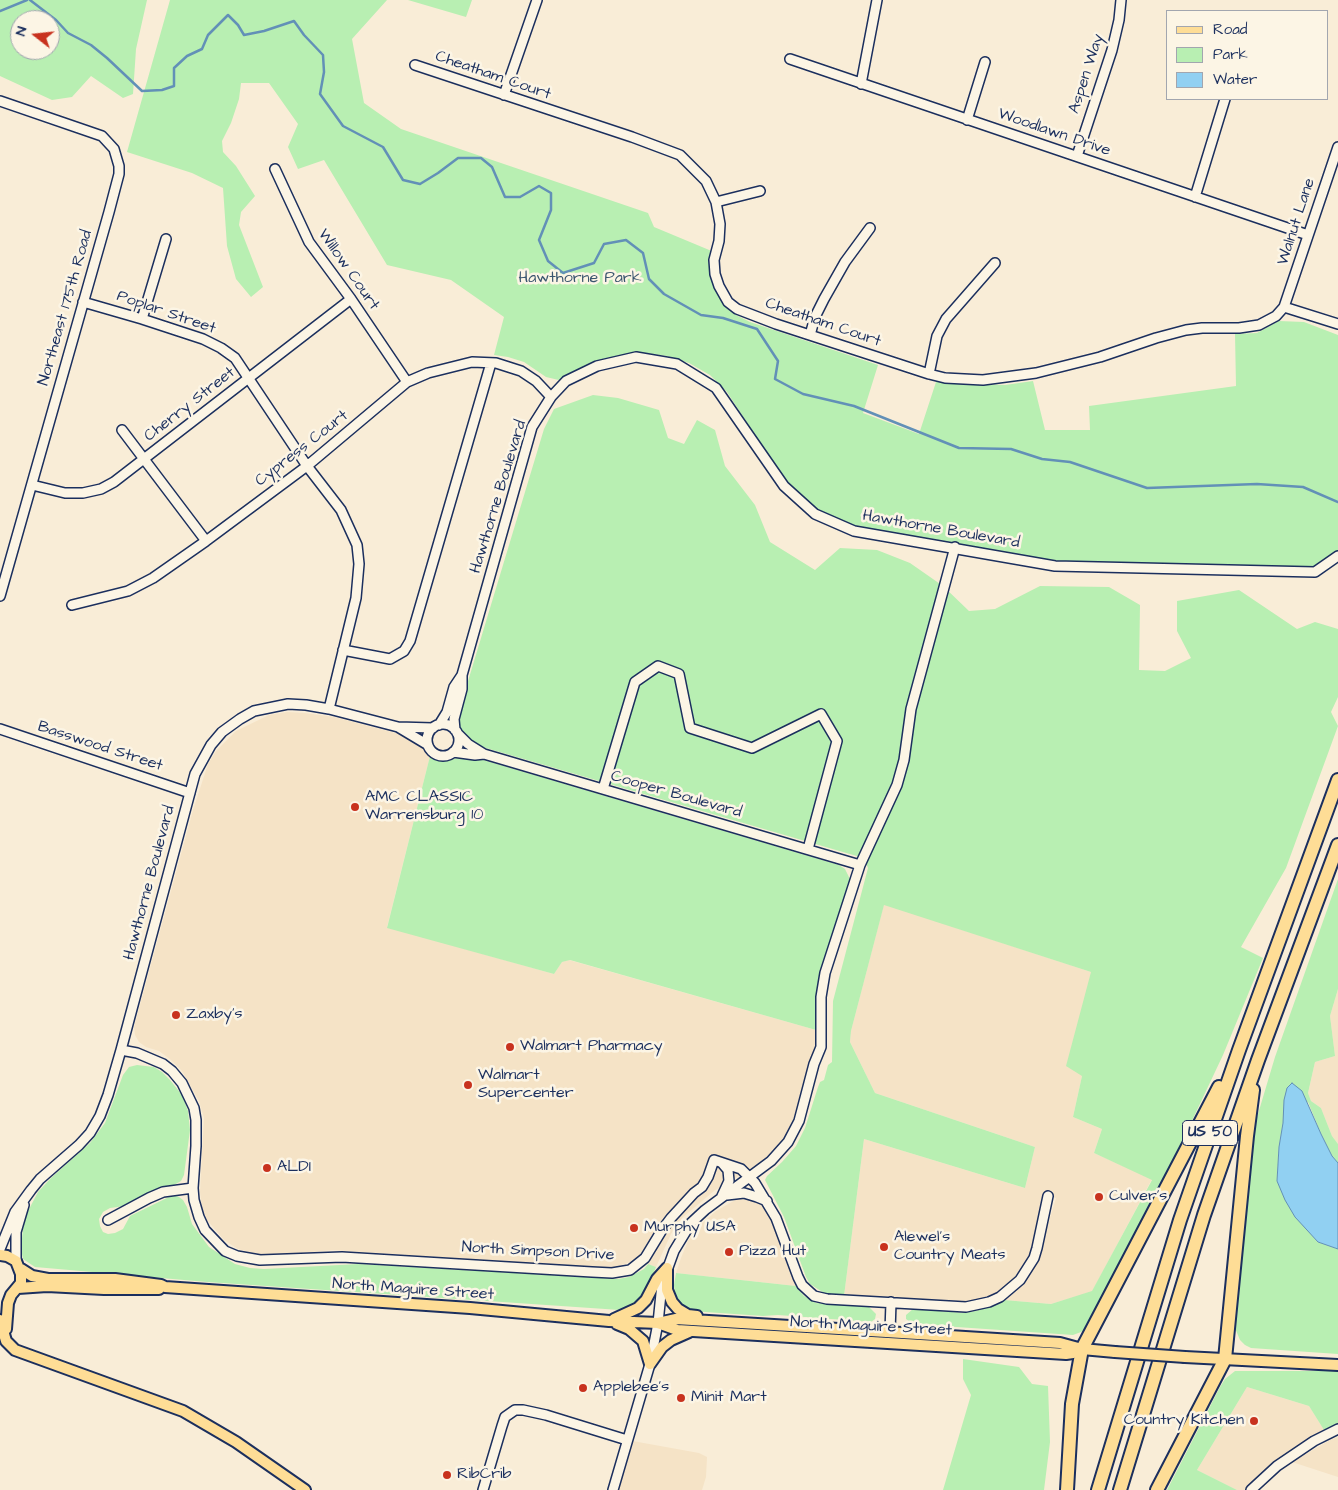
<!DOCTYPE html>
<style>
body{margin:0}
#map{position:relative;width:1338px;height:1490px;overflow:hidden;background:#f9edd7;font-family:"Architects Daughter",sans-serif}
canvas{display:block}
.legend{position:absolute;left:1166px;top:10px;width:162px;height:90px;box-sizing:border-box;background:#fcf5e5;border:1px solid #a2a6af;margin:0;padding:6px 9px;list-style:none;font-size:15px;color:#1b2f5e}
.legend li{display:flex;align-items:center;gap:10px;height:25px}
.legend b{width:25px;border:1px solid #a2a6af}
.north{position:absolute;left:10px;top:10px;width:50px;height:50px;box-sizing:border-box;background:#fcf5e5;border:1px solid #a2a6af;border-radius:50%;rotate:286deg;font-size:14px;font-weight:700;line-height:20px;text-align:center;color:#1b2f5e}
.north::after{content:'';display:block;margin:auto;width:18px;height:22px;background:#c8321e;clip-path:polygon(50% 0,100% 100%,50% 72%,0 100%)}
</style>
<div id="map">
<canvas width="1338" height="1490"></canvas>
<ul class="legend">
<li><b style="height:6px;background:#fedd96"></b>Road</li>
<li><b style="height:14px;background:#b8efb2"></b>Park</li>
<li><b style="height:14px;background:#91d0f2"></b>Water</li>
</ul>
<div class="north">N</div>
</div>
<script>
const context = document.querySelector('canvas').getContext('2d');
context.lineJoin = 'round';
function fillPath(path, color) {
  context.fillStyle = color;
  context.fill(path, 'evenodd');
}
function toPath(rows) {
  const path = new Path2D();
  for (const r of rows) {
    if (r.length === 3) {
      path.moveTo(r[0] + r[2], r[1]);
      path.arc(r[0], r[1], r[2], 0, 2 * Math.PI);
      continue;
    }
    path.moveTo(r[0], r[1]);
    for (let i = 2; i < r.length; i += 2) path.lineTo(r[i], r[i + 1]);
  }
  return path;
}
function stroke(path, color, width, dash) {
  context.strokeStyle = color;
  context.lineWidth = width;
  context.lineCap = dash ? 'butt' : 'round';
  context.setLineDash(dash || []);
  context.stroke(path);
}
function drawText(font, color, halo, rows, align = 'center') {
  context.font = font + ' "Architects Daughter",sans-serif';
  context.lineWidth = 5;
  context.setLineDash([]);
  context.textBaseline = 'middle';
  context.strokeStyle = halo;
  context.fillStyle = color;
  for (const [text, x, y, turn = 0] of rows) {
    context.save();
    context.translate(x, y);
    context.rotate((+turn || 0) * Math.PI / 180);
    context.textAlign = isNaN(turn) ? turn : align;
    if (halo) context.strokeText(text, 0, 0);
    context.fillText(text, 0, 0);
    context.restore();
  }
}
const built = toPath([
 [287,712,305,713,334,717,407,736,421,744,430,756,387,927,554,974,562,962,569,960,816,1030,815,1047,806,1082,796,1113,782,1143,773,1153,750,1169,714,1191,682,1218,671,1234,656,1267,636,1260,616,1267,606,1268,333,1250,266,1256,238,1249,224,1240,207,1220,202,1208,200,1192,204,1118,199,1101,182,1071,171,1060,159,1051,146,1047,139,1042,135,1035,134,1027,193,810,208,764,216,751,236,731,269,715],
 [884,904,1091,972,1082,1076,1073,1117,1102,1129,1094,1153,1152,1179,1092,1292,1051,1304,1004,1300,1015,1291,1036,1265,1056,1198,1045,1195,1030,1256,1016,1278,1006,1288,993,1296,983,1300,957,1303,844,1296,864,1139,1025,1188,1035,1147,875,1093,850,1042,851,1031],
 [1338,989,1338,1144,1332,1136,1321,1108,1311,1101,1308,1093,1315,1062,1335,1056,1330,1016],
 [744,1197,762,1202,770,1213,796,1286,676,1273,681,1258,688,1241,698,1227,716,1211,737,1199],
 [1247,1387,1309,1406,1324,1430,1279,1460,1244,1490,1237,1490,1197,1470],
 [1338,1437,1338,1477,1292,1462,1330,1440],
 [627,1440,699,1453,707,1457,706,1477,702,1490,613,1490]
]);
const green = toPath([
 [0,0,147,0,136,49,133,94,123,98,91,76,72,97,52,100,0,76],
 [20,20,50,20,50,50,20,50],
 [170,0,387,0,352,39,364,103,401,129,648,213,654,227,714,252,719,295,727,307,736,315,750,322,878,365,863,413,919,434,936,382,1005,385,1033,381,1045,430,1090,430,1089,406,1236,386,1235,334,1257,333,1279,321,1304,322,1338,335,1338,556,1319,566,1303,571,1044,563,840,523,808,505,794,492,777,469,727,392,710,375,689,363,667,356,645,353,622,355,599,360,580,368,563,381,546,377,524,362,508,357,494,355,504,317,451,280,387,265,324,160,298,169,288,147,298,124,269,83,241,83,239,99,231,123,222,141,223,152,236,166,255,196,241,212,239,225,263,287,251,297,236,279,227,246,223,188,192,173,127,152],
 [408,0,472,0,466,17],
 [593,395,618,398,659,410,668,438,684,444,697,420,715,430,725,466,755,505,770,542,815,570,840,548,877,550,910,563,943,586,969,611,995,609,1040,586,1109,587,1140,605,1139,670,1165,671,1191,658,1177,631,1177,601,1239,590,1297,629,1315,622,1338,629,1338,697,1331,712,1338,726,1286,868,1241,947,1263,958,1223,1055,1180,1146,1184,1146,1130,1249,1085,1329,1081,1332,1073,1335,913,1324,906,1319,906,1315,913,1309,964,1313,976,1311,1004,1300,1051,1304,1092,1291,1152,1180,1094,1153,1102,1129,1073,1117,1082,1076,1066,1066,1091,972,884,905,851,1031,850,1042,875,1093,1035,1147,1025,1188,864,1139,844,1296,824,1293,810,1284,806,1277,784,1217,765,1180,767,1176,782,1162,796,1146,805,1128,818,1087,820,1082,824,1080,828,1065,832,1062,833,1001,868,868,865,861,860,857,479,746,469,740,462,735,459,728,459,711,544,429,554,409],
 [430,756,437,760,444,761,463,757,480,759,839,865,845,869,850,879,827,955,817,1007,816,1030,570,960,562,962,554,974,387,928],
 [1338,879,1338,989,1330,1016,1335,1056,1315,1062,1308,1093,1311,1101,1321,1108,1332,1136,1338,1144,1338,1163,1332,1156,1321,1134,1308,1102,1283,1123,1279,1147,1277,1181,1308,1230,1318,1242,1338,1249,1338,1354,1251,1348,1245,1345,1240,1340,1235,1328,1250,1149,1255,1124,1275,1057],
 [137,1065,154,1067,162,1072,170,1080,182,1095,188,1111,190,1130,184,1175,181,1181,174,1185,162,1187,125,1206,110,1208,103,1212,99,1219,100,1226,103,1232,108,1234,115,1233,123,1229,130,1216,173,1195,179,1197,183,1200,187,1207,192,1224,209,1247,235,1264,250,1268,264,1269,358,1264,618,1279,629,1277,644,1269,648,1264,656,1267,646,1292,641,1300,634,1306,620,1310,207,1282,35,1267,23,1259,21,1249,23,1228,27,1213,38,1192,51,1178,90,1143,105,1123,123,1075,129,1067],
 [676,1273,796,1286,804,1296,816,1303,868,1306,876,1314,875,1319,871,1322,778,1315,763,1316,691,1311,684,1308,675,1294,674,1285],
 [963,1359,1019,1367,1032,1384,1048,1386,1050,1442,1044,1490,943,1490,971,1395,963,1379],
 [1235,1371,1338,1371,1338,1424,1324,1430,1309,1406,1247,1387,1197,1470,1237,1490,1167,1490,1220,1387,1225,1379]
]);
const water = toPath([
 [1292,1083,1302,1091,1321,1134,1332,1156,1338,1163,1338,1249,1318,1242,1295,1217,1285,1200,1277,1181,1279,1147,1283,1123,1284,1100,1287,1088,1292,1083]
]);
const stream = toPath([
 [30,0,56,20,68,33,91,45,107,58,142,91,162,90,174,86,174,68,187,56,202,49,208,35,228,15,238,25,244,35,264,31,294,21,304,35,323,55,324,72,320,94,343,126,383,147,403,180,420,184,438,173,458,158,481,158,492,167,505,197,520,197,539,186,551,193,551,210,539,240,548,261,563,273,594,263,604,244,626,240,643,253,649,279,664,294,701,315,723,318,757,329,778,361,775,379,803,394,854,406,959,448,1011,449,1042,459,1070,462,1147,488,1257,484,1303,487,1338,502],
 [0,11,27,0]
]);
const minor = toPath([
 [790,59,1308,235],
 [415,65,632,137,680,155,706,181,716,202,720,224,719,241,714,260,715,274,719,286,728,302,737,309,776,324,929,374,945,378,983,380,1036,373,1100,357,1156,338,1186,330,1202,328,1239,328,1259,325,1276,316,1284,307,1338,324],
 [861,84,877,0],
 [504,95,537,0],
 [0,101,102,136,114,149,119,166,119,174,109,212,0,596],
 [967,120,985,62],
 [1077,156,1112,50,1119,20,1121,0],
 [275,169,309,242,351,299,407,382],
 [1195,197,1225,99],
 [716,202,760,191],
 [83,302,142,319,203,339,221,348,235,358,307,466,341,510,357,545,359,564,356,598,329,709],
 [1284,307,1338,147],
 [142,319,166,239],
 [810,335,815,317,824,299,845,262,870,228],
 [929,374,937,336,946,319,995,263],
 [122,430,206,541],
 [32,485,65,493,83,493,101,489,114,482,351,299],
 [72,605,128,591,153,578,206,541,307,466,407,382,428,373,472,362,496,363,521,371,536,381,551,397],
 [343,650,390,659,404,651,410,641,491,363],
 [443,740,16],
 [439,725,447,712,454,687,462,675],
 [398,727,428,745],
 [0,729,190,793],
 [455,730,454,719,462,689,462,675,532,427,551,397,566,381,597,366,636,357,677,364,716,388,784,486,815,514,854,531,1055,566,1315,572,1338,556],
 [457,733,468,744,484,754],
 [453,752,475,755,484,754,860,865],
 [603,789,635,682,658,666,679,674,690,728,752,748,821,714,837,741,808,849],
 [121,1050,137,1053,163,1064,172,1071,182,1083,194,1108,196,1120,196,1146,193,1188,194,1200,199,1217,205,1230,225,1251,237,1256,260,1260,342,1257,592,1272,612,1273,630,1270,645,1258,662,1230,671,1218,694,1193,702,1187,708,1177,714,1160,741,1169,755,1183,776,1218,798,1277,802,1285,814,1296,827,1299,966,1307,989,1302,1000,1297,1020,1280,1034,1258,1037,1248,1048,1196],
 [722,1163,728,1170,729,1181,722,1196],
 [727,1195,744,1193,757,1197,767,1201],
 [108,1220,149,1198,163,1192,193,1188],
 [0,1249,15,1212,31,1190,40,1179,79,1145,90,1133,100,1116,108,1095,121,1050,195,774,211,745,222,732,240,719,254,711,288,704,306,705,329,709,398,727,433,728],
 [16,1261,16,1232,24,1205],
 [890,1332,891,1302],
 [483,1490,502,1426,505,1417,515,1410,523,1410,546,1415,627,1440],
 [613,1490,650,1364,658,1323,662,1284,674,1251,691,1223,705,1210,771,1161,788,1142,799,1121,814,1064,821,1047,821,997,825,973,860,865,897,785,904,760,911,709,955,547],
 [1251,1490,1277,1466,1314,1441,1338,1429]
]);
const major = toPath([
 [0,1255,7,1256,16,1261,21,1274,21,1283,11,1295,8,1303,6,1329],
 [667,1268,667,1290,672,1302,678,1309,688,1315,697,1316],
 [21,1269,32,1276,48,1279,115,1279,161,1285,165,1287,470,1308,609,1321,658,1323,676,1319,839,1329,1060,1343,1082,1349,1115,1352],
 [18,1288,47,1286,104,1289,159,1289],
 [614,1319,638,1308,646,1300,657,1279,667,1268],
 [0,1320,6,1341,15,1350,183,1411,236,1442,305,1490],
 [658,1323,677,1330,1066,1354,1073,1353,1082,1349],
 [617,1324,629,1329,643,1341,650,1364],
 [1185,1357,1338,1365],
 [650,1364,662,1347,671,1340,689,1332]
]);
const highway = toPath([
 [1067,1490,1072,1404,1082,1349,1219,1087],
 [1098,1490,1180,1220,1239,1050,1338,780],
 [1120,1490,1204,1215,1258,1060,1338,845],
 [1157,1490,1225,1359,1247,1136,1253,1090]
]);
const majorBridge = toPath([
 [1115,1352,1185,1357]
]);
const markers = [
 [355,807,5,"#c8321e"],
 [176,1015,5,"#c8321e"],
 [510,1047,5,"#c8321e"],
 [468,1085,5,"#c8321e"],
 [267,1168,5,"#c8321e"],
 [1099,1197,5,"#c8321e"],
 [634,1228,5,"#c8321e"],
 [884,1247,5,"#c8321e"],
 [729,1252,5,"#c8321e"],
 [583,1388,5,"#c8321e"],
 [681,1398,5,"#c8321e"],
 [1254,1421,5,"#c8321e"],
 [447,1475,5,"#c8321e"]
];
const shields = [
 [1210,1133,55]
];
const shieldNames = [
 ["US 50",1210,1133]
];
const streetNames = [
 ["Aspen Way",1087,74,-72],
 ["Cheatham Court",493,76,19],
 ["Woodlawn Drive",1054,133,19],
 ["Walnut Lane",1297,222,-72],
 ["Willow Court",348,270,55],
 ["Northeast 175th Road",66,308,-74],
 ["Poplar Street",166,313,19],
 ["Cheatham Court",823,323,19],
 ["Cherry Street",190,405,-38],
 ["Cypress Court",302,449,-38],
 ["Hawthorne Boulevard",499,497,-73],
 ["Hawthorne Boulevard",941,530,10],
 ["Basswood Street",100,747,18],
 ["Cooper Boulevard",676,795,16],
 ["Hawthorne Boulevard",150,883,-75],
 ["North Simpson Drive",538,1252,3],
 ["North Maguire Street",413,1290,4],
 ["North Maguire Street",871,1327,3]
];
const parkNames = [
 ["Hawthorne Park",580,279]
];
const poiNames = [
 ["AMC CLASSIC",365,798],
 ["Warrensburg 10",365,816],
 ["Zaxby's",186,1015],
 ["Walmart Pharmacy",520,1047],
 ["Walmart",478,1076],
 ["Supercenter",478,1094],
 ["ALDI",277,1168],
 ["Culver's",1109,1197],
 ["Murphy USA",644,1228],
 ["Alewel's",894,1238],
 ["Country Meats",894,1256],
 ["Pizza Hut",739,1252],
 ["Applebee's",593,1388],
 ["Minit Mart",691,1398],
 ["Country Kitchen",1244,1421,"right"],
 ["RibCrib",457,1475]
];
fillPath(built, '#f5e3c6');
fillPath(green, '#b8efb2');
fillPath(water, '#91d0f2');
stroke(water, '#6290b7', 1);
stroke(stream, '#6290b7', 2.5);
stroke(minor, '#1b2f5e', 12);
stroke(major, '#1b2f5e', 14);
stroke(highway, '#1b2f5e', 16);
stroke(minor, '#fcf5e5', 9);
stroke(major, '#fedd96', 10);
stroke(highway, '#fedd96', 12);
stroke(majorBridge, '#1b2f5e', 14, []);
stroke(majorBridge, '#fedd96', 10);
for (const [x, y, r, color] of markers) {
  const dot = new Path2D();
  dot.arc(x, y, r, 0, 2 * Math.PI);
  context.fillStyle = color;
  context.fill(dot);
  stroke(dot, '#fcf5e5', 2);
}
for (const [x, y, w] of shields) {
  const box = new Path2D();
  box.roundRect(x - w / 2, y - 12.5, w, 25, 4);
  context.fillStyle = '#fcf5e5';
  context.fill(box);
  stroke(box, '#1b2f5e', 1);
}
drawText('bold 15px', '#1b2f5e', null, shieldNames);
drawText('16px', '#1b2f5e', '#fcf5e5', streetNames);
drawText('16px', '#3a556f', '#fcf5e5', parkNames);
drawText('16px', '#1b2f5e', '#fcf5e5', poiNames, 'left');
</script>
